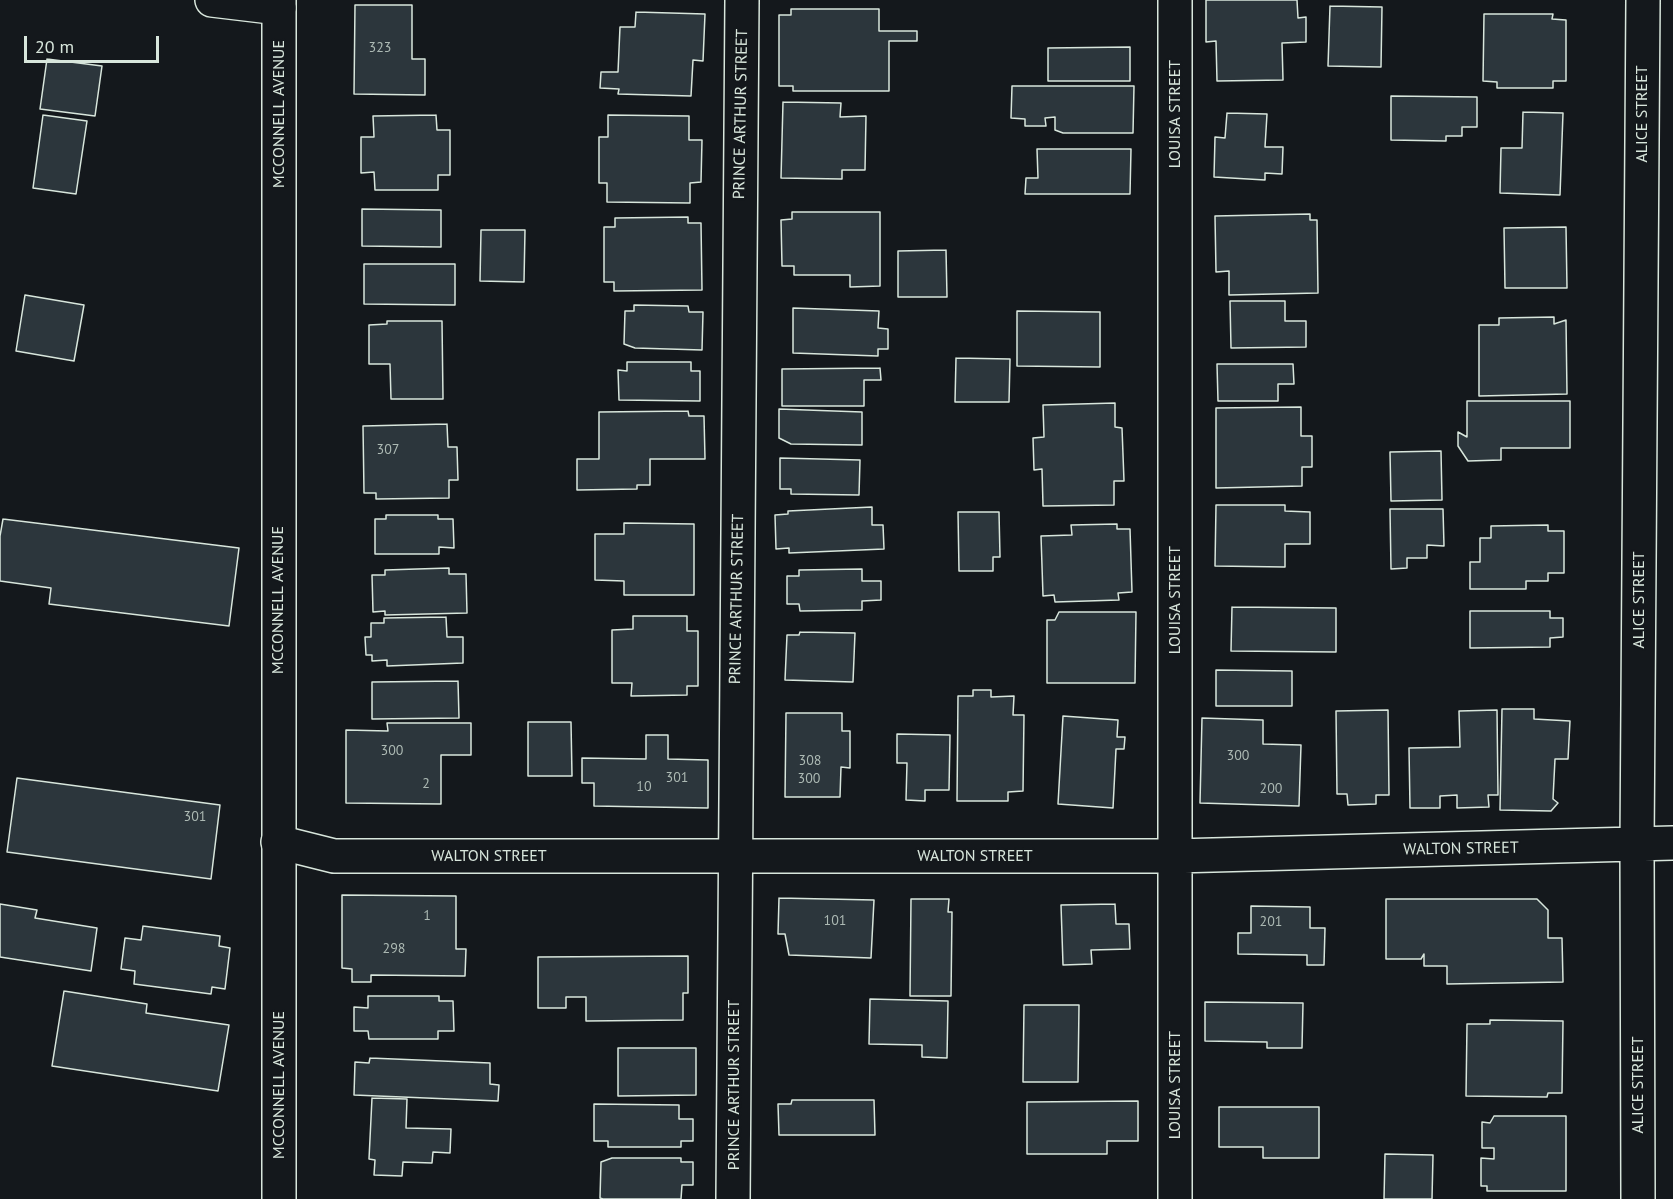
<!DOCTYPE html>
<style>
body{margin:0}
#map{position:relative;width:1673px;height:1199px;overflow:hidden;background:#14181c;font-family:"PT Sans",sans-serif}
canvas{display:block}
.scale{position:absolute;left:24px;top:36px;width:135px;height:27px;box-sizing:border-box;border:3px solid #d8e6dc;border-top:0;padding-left:8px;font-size:18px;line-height:21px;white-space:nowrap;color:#d8e6dc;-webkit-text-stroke:4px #14181c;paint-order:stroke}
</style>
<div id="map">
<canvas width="1673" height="1199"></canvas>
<div class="scale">20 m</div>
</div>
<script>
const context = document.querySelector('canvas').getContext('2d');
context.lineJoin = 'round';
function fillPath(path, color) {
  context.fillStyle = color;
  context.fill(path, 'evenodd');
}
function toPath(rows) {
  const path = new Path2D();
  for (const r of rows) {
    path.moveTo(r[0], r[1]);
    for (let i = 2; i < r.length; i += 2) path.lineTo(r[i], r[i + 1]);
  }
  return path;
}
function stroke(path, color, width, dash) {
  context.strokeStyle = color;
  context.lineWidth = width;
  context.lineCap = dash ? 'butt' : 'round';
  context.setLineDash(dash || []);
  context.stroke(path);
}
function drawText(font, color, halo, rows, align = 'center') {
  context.font = font + ' "PT Sans",sans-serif';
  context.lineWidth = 4.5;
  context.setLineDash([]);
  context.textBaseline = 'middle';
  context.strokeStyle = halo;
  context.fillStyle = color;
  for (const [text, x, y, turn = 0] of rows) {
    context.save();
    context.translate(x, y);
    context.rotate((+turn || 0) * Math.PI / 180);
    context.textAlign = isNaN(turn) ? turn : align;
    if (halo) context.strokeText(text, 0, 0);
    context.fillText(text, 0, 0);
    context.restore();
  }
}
const building = toPath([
 [1206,0,1297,0,1298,18,1306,17,1306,42,1282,43,1283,80,1217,81,1216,41,1206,42,1206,0],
 [355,5,412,5,412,59,425,59,425,95,354,94,355,5],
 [1330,6,1382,7,1381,67,1328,66,1330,6],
 [791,9,879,9,879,31,917,31,917,41,889,41,889,91,793,91,793,86,779,86,779,15,791,15,791,9],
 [636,12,705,14,703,61,693,60,691,96,618,94,619,89,600,88,601,72,618,72,620,27,635,27,636,12],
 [1484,14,1553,14,1552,19,1566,20,1566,81,1553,81,1553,88,1497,88,1497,82,1483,81,1484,14],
 [1130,47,1130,81,1048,81,1048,48,1130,47],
 [47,59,102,66,95,116,40,109,47,59],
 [1012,86,1134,86,1133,133,1063,133,1055,130,1055,117,1045,118,1046,126,1025,126,1025,119,1011,118,1012,86],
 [1391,96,1477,97,1477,127,1462,127,1462,136,1446,136,1446,141,1391,140,1391,96],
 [783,102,841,103,840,117,866,116,865,170,842,170,842,179,781,178,783,102],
 [1523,112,1563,113,1560,195,1500,193,1501,148,1522,148,1523,112],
 [1227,113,1267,114,1265,147,1283,147,1282,174,1265,173,1265,180,1214,177,1215,137,1225,138,1227,113],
 [43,115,87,121,76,194,33,188,43,115],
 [436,115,437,130,450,130,450,175,438,175,438,190,375,190,374,172,361,173,361,137,374,137,373,116,436,115],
 [608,115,689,116,689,140,702,140,701,182,690,183,690,203,607,202,607,183,599,183,599,137,608,137,608,115],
 [1037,149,1131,149,1130,194,1025,194,1026,178,1038,178,1037,149],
 [362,209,441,210,441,247,362,246,362,209],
 [792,212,880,212,880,286,850,287,850,275,794,275,794,266,782,266,781,220,792,219,792,212],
 [1310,214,1310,220,1317,220,1318,293,1229,295,1229,271,1216,272,1215,216,1310,214],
 [688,217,688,223,701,223,702,290,614,291,614,282,604,282,604,227,615,227,615,218,688,217],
 [1566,227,1567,288,1505,288,1504,228,1566,227],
 [481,230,525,230,524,282,480,281,481,230],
 [946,250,947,297,898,297,898,251,946,250],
 [364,264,455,264,455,305,364,304,364,264],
 [25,295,84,305,74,361,16,351,25,295],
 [1230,301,1285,301,1285,321,1306,321,1306,347,1231,348,1230,301],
 [634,305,688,306,689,312,703,312,702,350,635,348,624,344,625,311,634,311,634,305],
 [793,308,879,311,878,328,888,329,888,349,878,349,878,356,793,353,793,308],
 [1017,311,1100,312,1100,367,1017,366,1017,311],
 [1554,317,1554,324,1566,320,1567,394,1479,396,1479,325,1499,325,1499,318,1554,317],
 [387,321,442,321,443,399,391,399,390,364,369,364,369,325,387,324,387,321],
 [956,358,1010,359,1009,402,955,402,956,358],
 [627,362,691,362,691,371,700,371,700,401,619,400,618,370,627,371,627,362],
 [1217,364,1293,364,1294,384,1278,384,1278,401,1218,401,1217,364],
 [880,368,881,380,864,380,864,406,782,406,782,369,880,368],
 [1467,401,1570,401,1570,448,1501,448,1501,460,1468,461,1458,446,1458,432,1467,437,1467,401],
 [1115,403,1115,427,1122,428,1124,481,1114,481,1114,505,1043,506,1042,469,1034,470,1033,438,1044,437,1043,405,1115,403],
 [1301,407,1301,436,1312,436,1312,467,1302,467,1302,486,1216,488,1216,408,1301,407],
 [779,409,862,412,862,445,791,444,779,438,779,409],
 [688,411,689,416,704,416,705,459,650,459,650,485,637,485,637,489,577,490,577,459,599,459,599,412,688,411],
 [447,424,448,447,457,447,458,480,449,480,449,498,376,499,376,493,364,493,363,426,447,424],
 [1441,451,1442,500,1391,501,1390,452,1441,451],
 [780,458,860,460,859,495,791,494,791,489,780,489,780,458],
 [1216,505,1285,505,1285,511,1310,512,1310,544,1285,544,1285,567,1215,566,1216,505],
 [872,507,872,525,883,525,884,549,789,553,789,548,776,549,775,515,788,514,788,511,872,507],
 [1390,509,1443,509,1444,546,1427,545,1427,558,1407,558,1407,568,1391,569,1390,509],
 [958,512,999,512,1000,557,993,557,993,571,959,571,958,512],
 [386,515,438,515,438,519,453,519,454,548,439,547,439,554,375,554,375,519,386,519,386,515],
 [3,519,239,548,229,626,49,604,51,588,0,581,0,536,3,519],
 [624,523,694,524,694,595,624,595,624,581,595,580,595,534,624,534,624,523],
 [1117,524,1117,529,1130,529,1132,592,1118,593,1119,600,1055,602,1054,595,1043,596,1041,536,1072,535,1071,525,1117,524],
 [1548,525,1548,531,1564,531,1564,573,1548,573,1548,581,1526,581,1526,589,1470,589,1470,562,1480,562,1480,538,1491,538,1491,526,1548,525],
 [449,568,449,574,466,574,467,613,385,615,385,611,373,612,372,575,385,575,385,570,449,568],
 [862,569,862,581,881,581,881,600,862,601,862,610,800,611,799,604,787,604,787,576,799,576,799,570,862,569],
 [1232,607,1336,608,1336,652,1231,651,1232,607],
 [1470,611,1550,611,1550,618,1563,618,1563,637,1550,638,1550,647,1470,648,1470,611],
 [1059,612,1136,612,1135,683,1047,683,1047,620,1055,620,1059,612],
 [633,616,687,616,687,631,698,631,698,686,687,686,687,695,631,696,632,683,612,683,612,630,633,629,633,616],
 [446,617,447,637,463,637,463,663,387,666,387,660,372,661,372,655,366,655,365,637,371,637,371,623,384,623,384,618,446,617],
 [800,632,855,633,853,682,785,680,787,635,799,635,800,632],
 [1216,670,1292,671,1292,706,1216,706,1216,670],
 [458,681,459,718,372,719,372,682,458,681],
 [973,690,991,690,991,697,1014,696,1013,715,1024,715,1023,791,1008,792,1008,801,957,801,958,696,973,696,973,690],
 [1502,709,1534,709,1534,719,1570,721,1568,759,1555,759,1553,799,1558,803,1551,811,1500,810,1502,709],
 [1388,710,1389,795,1376,795,1376,804,1348,805,1347,794,1337,794,1336,711,1388,710],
 [1497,710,1498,795,1488,795,1489,807,1457,808,1457,795,1440,796,1440,808,1410,808,1409,748,1460,747,1459,711,1497,710],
 [786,713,842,713,842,731,850,731,850,768,841,767,840,797,785,797,786,713],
 [1063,716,1118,720,1117,737,1125,737,1124,749,1116,749,1113,808,1058,804,1063,716],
 [1202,718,1263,720,1263,744,1301,745,1299,806,1200,803,1202,718],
 [528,722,571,722,572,776,528,776,528,722],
 [387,723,471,723,471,755,441,755,441,804,346,803,346,730,388,731,387,723],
 [897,734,950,735,949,790,925,790,925,801,906,800,907,763,897,763,897,734],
 [646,735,668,735,668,759,708,760,708,808,594,806,594,783,582,783,582,758,646,759,646,735],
 [17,778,220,805,211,879,7,852,17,778],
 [342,895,456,896,456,949,466,949,465,976,371,975,371,982,352,982,352,969,342,968,342,895],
 [779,898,874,900,871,958,789,955,785,934,778,934,779,898],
 [911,899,949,899,948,912,952,912,951,996,910,996,911,899],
 [1386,899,1537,899,1548,910,1548,938,1562,938,1563,982,1447,984,1447,966,1424,966,1424,954,1421,959,1386,959,1386,899],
 [0,904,37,910,35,918,97,928,91,971,0,957,0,904],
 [1115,904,1116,924,1129,924,1130,949,1091,950,1092,964,1063,965,1061,905,1115,904],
 [1251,906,1310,907,1310,928,1325,928,1324,965,1307,965,1307,955,1238,954,1238,933,1251,933,1251,906],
 [143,926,220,936,219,946,230,948,225,989,212,987,211,994,134,984,135,971,121,969,125,938,141,940,143,926],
 [688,956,688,993,683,993,683,1020,586,1021,586,997,566,997,566,1008,538,1008,538,957,688,956],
 [64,991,147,1004,146,1013,229,1025,218,1091,52,1066,64,991],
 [368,996,439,996,439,1001,453,1001,454,1031,438,1031,438,1039,369,1039,368,1031,354,1031,354,1007,368,1008,368,996],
 [870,999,948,1001,947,1058,922,1057,922,1045,869,1044,870,999],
 [1205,1002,1303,1003,1302,1048,1267,1048,1267,1042,1205,1041,1205,1002],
 [1024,1005,1079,1005,1078,1082,1023,1082,1024,1005],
 [1490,1020,1563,1021,1562,1093,1548,1093,1547,1097,1466,1096,1467,1024,1490,1024,1490,1020],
 [618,1048,696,1048,696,1095,618,1096,618,1048],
 [370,1058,490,1063,490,1084,499,1085,498,1101,354,1095,355,1062,369,1063,370,1058],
 [372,1098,407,1099,406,1128,451,1129,450,1153,433,1152,432,1163,403,1162,402,1176,374,1175,375,1160,369,1159,372,1098],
 [792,1100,874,1100,875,1135,779,1135,778,1104,791,1104,792,1100],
 [1138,1101,1138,1141,1107,1141,1107,1154,1027,1154,1027,1102,1138,1101],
 [594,1104,679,1105,679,1119,693,1119,693,1141,681,1141,681,1147,608,1147,608,1141,594,1141,594,1104],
 [1219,1107,1319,1107,1319,1158,1263,1158,1263,1147,1219,1147,1219,1107],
 [1494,1116,1566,1116,1566,1191,1487,1191,1487,1186,1481,1186,1481,1158,1494,1159,1494,1148,1482,1148,1482,1122,1490,1123,1494,1116],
 [1385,1154,1433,1155,1432,1199,1384,1199,1385,1154],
 [612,1158,681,1158,681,1162,693,1162,693,1185,682,1185,681,1199,603,1199,600,1198,601,1162,612,1158]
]);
const minor = toPath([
 [212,0,279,8],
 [1175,0,1175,1199],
 [278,842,334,856,1175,856,1673,843],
 [733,1199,742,0],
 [1638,1199,1637,844,1643,0]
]);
const secondary = toPath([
 [279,1199,279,0]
]);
const numberNames = [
 ["323",380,48],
 ["307",388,450],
 ["300",392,751],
 ["300",1238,756],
 ["308",810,761],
 ["301",677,778],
 ["300",809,779],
 ["2",426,784],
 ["10",644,787],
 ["200",1271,789],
 ["301",195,817],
 ["1",427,916],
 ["101",835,921],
 ["201",1271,922],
 ["298",394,949]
];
const streetNames = [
 ["MCCONNELL AVENUE",279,114,-90],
 ["PRINCE ARTHUR STREET",741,114,-89],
 ["LOUISA STREET",1175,114,-90],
 ["ALICE STREET",1642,114,-90],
 ["PRINCE ARTHUR STREET",737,599,-89],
 ["MCCONNELL AVENUE",278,600,-90],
 ["LOUISA STREET",1175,600,-90],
 ["ALICE STREET",1639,600,-90],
 ["WALTON STREET",1461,849,-1],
 ["WALTON STREET",489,856],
 ["WALTON STREET",975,856],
 ["MCCONNELL AVENUE",279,1085,-90],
 ["PRINCE ARTHUR STREET",734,1085,-90],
 ["LOUISA STREET",1175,1085,-90],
 ["ALICE STREET",1638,1085,-90]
];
fillPath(building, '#2c363c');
stroke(building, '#d8e6dc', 1.5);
stroke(minor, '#d8e6dc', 36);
stroke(secondary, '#d8e6dc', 36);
stroke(minor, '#14181c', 33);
stroke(secondary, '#14181c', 33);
drawText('14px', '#adbab4', null, numberNames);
drawText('16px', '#d8e6dc', '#14181c', streetNames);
</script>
